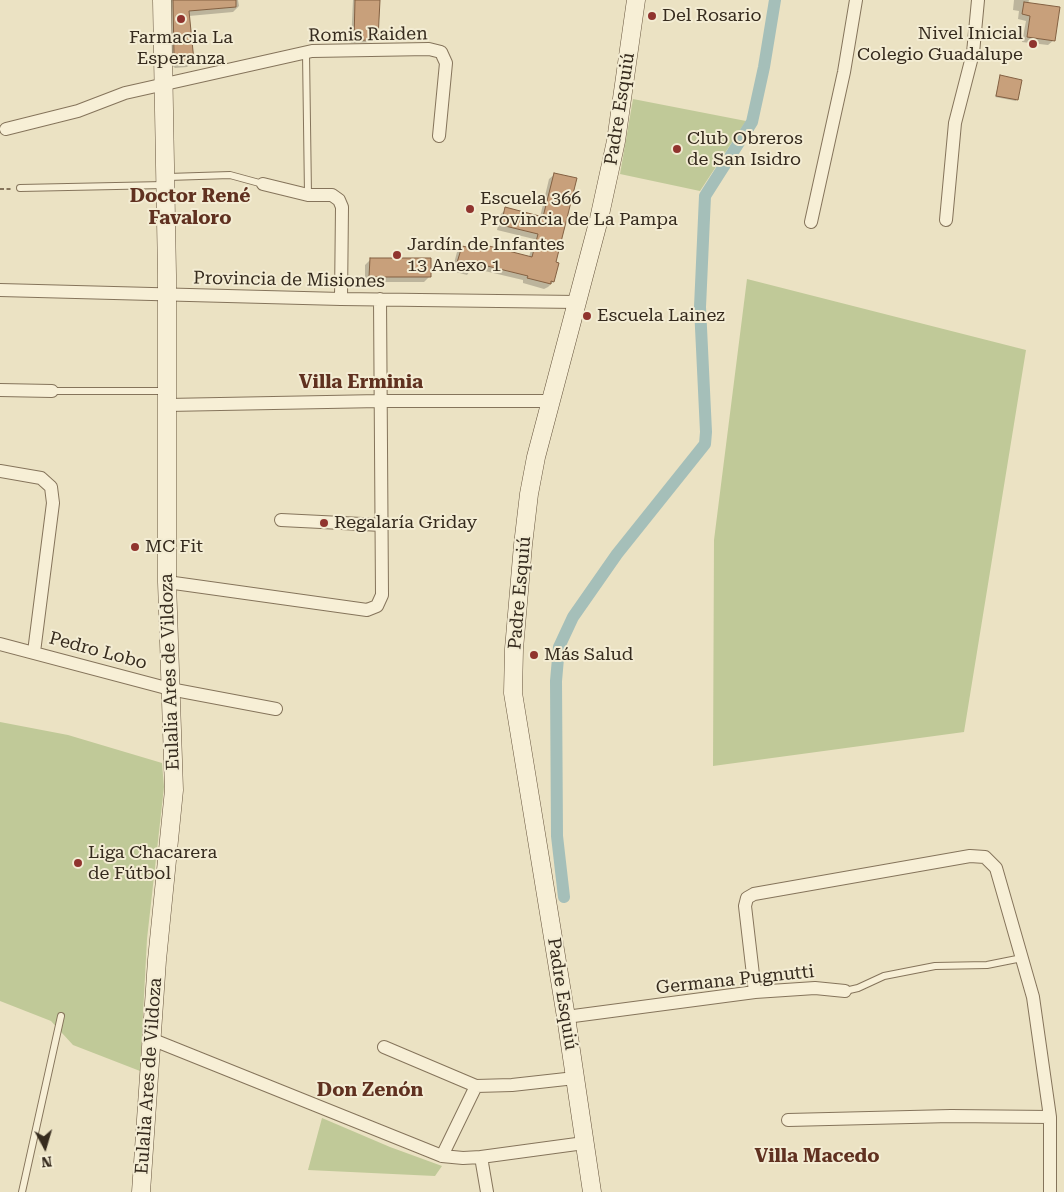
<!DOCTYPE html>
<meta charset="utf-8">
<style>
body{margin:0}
#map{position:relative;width:1064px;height:1192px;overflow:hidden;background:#ebe2c3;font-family:"Roboto Serif",serif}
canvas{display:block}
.north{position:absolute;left:20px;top:1122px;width:50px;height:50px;-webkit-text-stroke:4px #f3ecd3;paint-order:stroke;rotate:174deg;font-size:14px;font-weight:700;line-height:20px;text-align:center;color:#362b1e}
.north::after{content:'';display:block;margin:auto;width:18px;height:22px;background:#362b1e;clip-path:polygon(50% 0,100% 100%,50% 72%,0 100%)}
</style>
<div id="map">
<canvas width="1064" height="1192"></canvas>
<div class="north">N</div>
</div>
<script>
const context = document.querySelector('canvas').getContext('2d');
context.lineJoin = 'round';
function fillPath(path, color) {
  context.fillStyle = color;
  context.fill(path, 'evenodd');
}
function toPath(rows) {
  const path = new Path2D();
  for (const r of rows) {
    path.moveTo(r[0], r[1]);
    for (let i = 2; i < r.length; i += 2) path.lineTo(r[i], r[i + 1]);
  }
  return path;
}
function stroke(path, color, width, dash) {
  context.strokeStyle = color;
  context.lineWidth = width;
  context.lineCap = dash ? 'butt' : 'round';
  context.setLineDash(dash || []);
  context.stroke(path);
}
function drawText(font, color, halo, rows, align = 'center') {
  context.font = font + ' "Roboto Serif",serif';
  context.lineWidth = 4;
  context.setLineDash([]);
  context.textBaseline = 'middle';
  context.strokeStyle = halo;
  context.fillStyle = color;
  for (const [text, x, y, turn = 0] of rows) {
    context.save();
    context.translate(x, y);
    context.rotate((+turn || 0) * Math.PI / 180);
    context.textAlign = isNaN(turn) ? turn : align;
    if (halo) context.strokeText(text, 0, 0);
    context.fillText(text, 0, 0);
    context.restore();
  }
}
const green = toPath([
 [633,99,746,121,700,191,620,174],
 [747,279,1026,350,964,732,713,766,714,540],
 [0,722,68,735,162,763,164,787,147,939,140,1071,73,1045,51,1021,0,1001],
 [322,1118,390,1147,442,1166,435,1176,308,1170]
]);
const shadow = toPath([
 [167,0,238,0,239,6,233,12,189,16,193,61,187,67,175,68,168,62],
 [353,0,378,0,377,39,373,42,351,43],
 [1014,0,1029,0,1028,4,1054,40,1048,45,1022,42,1026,21,1018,19,1019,11,1013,10],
 [1000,78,1021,81,1016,101,995,97],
 [555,174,555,263,553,282,548,287,544,289,523,283,523,280,472,268,467,275,452,271,457,252,462,247,480,252,486,246,529,257,534,239,497,230,501,214,506,209,540,217,549,179],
 [370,260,429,277,424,282,365,282,365,265]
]);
const canal = toPath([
 [564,897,557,836,556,681,559,647,573,617,617,554,705,444,706,432,700,307,705,196,752,122,764,67,775,0]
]);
const building = toPath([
 [173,0,236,0,236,7,189,11,194,61,181,62,174,55,173,0],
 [355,0,380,0,378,39,354,41,355,0],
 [1024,2,1060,7,1055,41,1027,37,1030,16,1022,14,1024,2],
 [1000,75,1022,80,1018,100,996,96,1000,75],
 [554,173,577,178,556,262,559,263,554,282,551,281,551,284,527,278,528,276,475,263,473,270,456,266,462,246,484,251,485,245,532,257,538,234,501,225,505,207,543,217,554,173],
 [370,258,431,258,431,277,369,277,370,258]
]);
const path = toPath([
 [0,189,13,189]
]);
const lane = toPath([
 [306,53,308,195],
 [168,177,230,175,263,184],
 [20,188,164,185],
 [52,391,166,391],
 [845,991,858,988,884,976,935,966,987,965,1022,958],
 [22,1192,61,1016]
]);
const street = toPath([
 [6,129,78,111,125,93,312,51,429,49,441,52,446,63,439,136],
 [263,184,308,195,332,195,339,200,342,207,341,299],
 [946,220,955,123,973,53,978,0],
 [811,222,844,72,856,0],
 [0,290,341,299,577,302],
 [0,390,52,391],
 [167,405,380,401,551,401],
 [0,471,41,478,51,487,53,503,34,652],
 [281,520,382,525],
 [167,582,367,610,377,606,382,595,380,299],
 [0,644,170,689,276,709],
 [755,992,745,906,747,898,754,894,970,856,985,857,996,868,1033,997,1050,1117,1050,1192],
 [566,1017,755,992,815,988,845,991],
 [151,1039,442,1156,463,1158,481,1157,584,1143],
 [384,1047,476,1086,512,1085,575,1078],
 [788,1120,951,1116,1050,1117],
 [442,1156,476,1086],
 [481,1157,487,1192]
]);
const secondary = toPath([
 [141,1192,157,960,174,790,167,582,167,275,162,0],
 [592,1192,566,1017,513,693,514,649,523,545,529,494,536,457,599,219,616,141,636,0]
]);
const markers = [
 [652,16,5,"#90342e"],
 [181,19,5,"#90342e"],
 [1033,44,5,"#90342e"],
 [677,149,5,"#90342e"],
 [470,209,5,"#90342e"],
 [397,255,5,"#90342e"],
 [587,316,5,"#90342e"],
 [324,523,5,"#90342e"],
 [135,547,5,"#90342e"],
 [534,655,5,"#90342e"],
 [78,863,5,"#90342e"]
];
const poiNames = [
 ["Del Rosario",662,16],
 ["Nivel Inicial",1023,34,"right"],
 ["Colegio Guadalupe",1023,55,"right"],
 ["Farmacia La",181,38,"center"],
 ["Esperanza",181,59,"center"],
 ["Club Obreros",687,139],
 ["de San Isidro",687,160],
 ["Escuela 366",480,199],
 ["Provincia de La Pampa",480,220],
 ["Jardín de Infantes",407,245],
 ["13 Anexo 1",407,266],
 ["Escuela Lainez",597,316],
 ["Regalaría Griday",334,523],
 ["MC Fit",145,547],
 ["Más Salud",544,655],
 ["Liga Chacarera",88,853],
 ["de Fútbol",88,874]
];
const streetNames = [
 ["Romis Raiden",368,35,-1],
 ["Padre Esquiú",620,109,-81],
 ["Provincia de Misiones",289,280,1],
 ["Padre Esquiú",520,593,-85],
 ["Pedro Lobo",98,651,15],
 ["Eulalia Ares de Vildoza",170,672,-92],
 ["Germana Pugnutti",735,980,-6],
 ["Padre Esquiú",562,994,81],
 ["Eulalia Ares de Vildoza",149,1076,-86]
];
const neighbourhoodNames = [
 ["Doctor René",190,196],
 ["Favaloro",190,218],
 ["Villa Erminia",361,382],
 ["Don Zenón",370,1090],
 ["Villa Macedo",817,1156]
];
fillPath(green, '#c0c998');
fillPath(shadow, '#0003');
stroke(canal, '#a5bfb9', 12);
fillPath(building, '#c8a07b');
stroke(building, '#836042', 1);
stroke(lane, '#85745b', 8);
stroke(street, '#85745b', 14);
stroke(secondary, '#67553e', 19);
stroke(path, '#85745b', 2, [4, 2.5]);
stroke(lane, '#f7efd6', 6);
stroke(street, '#f7efd6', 12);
stroke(secondary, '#f7efd6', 18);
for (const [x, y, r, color] of markers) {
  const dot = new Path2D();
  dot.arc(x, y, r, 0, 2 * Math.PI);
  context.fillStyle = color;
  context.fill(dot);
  stroke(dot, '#f3ecd3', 2);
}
drawText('18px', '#362b1e', '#f3ecd3', poiNames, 'left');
drawText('18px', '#362b1e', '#f3ecd3', streetNames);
drawText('bold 19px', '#603120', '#f3ecd3', neighbourhoodNames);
</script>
